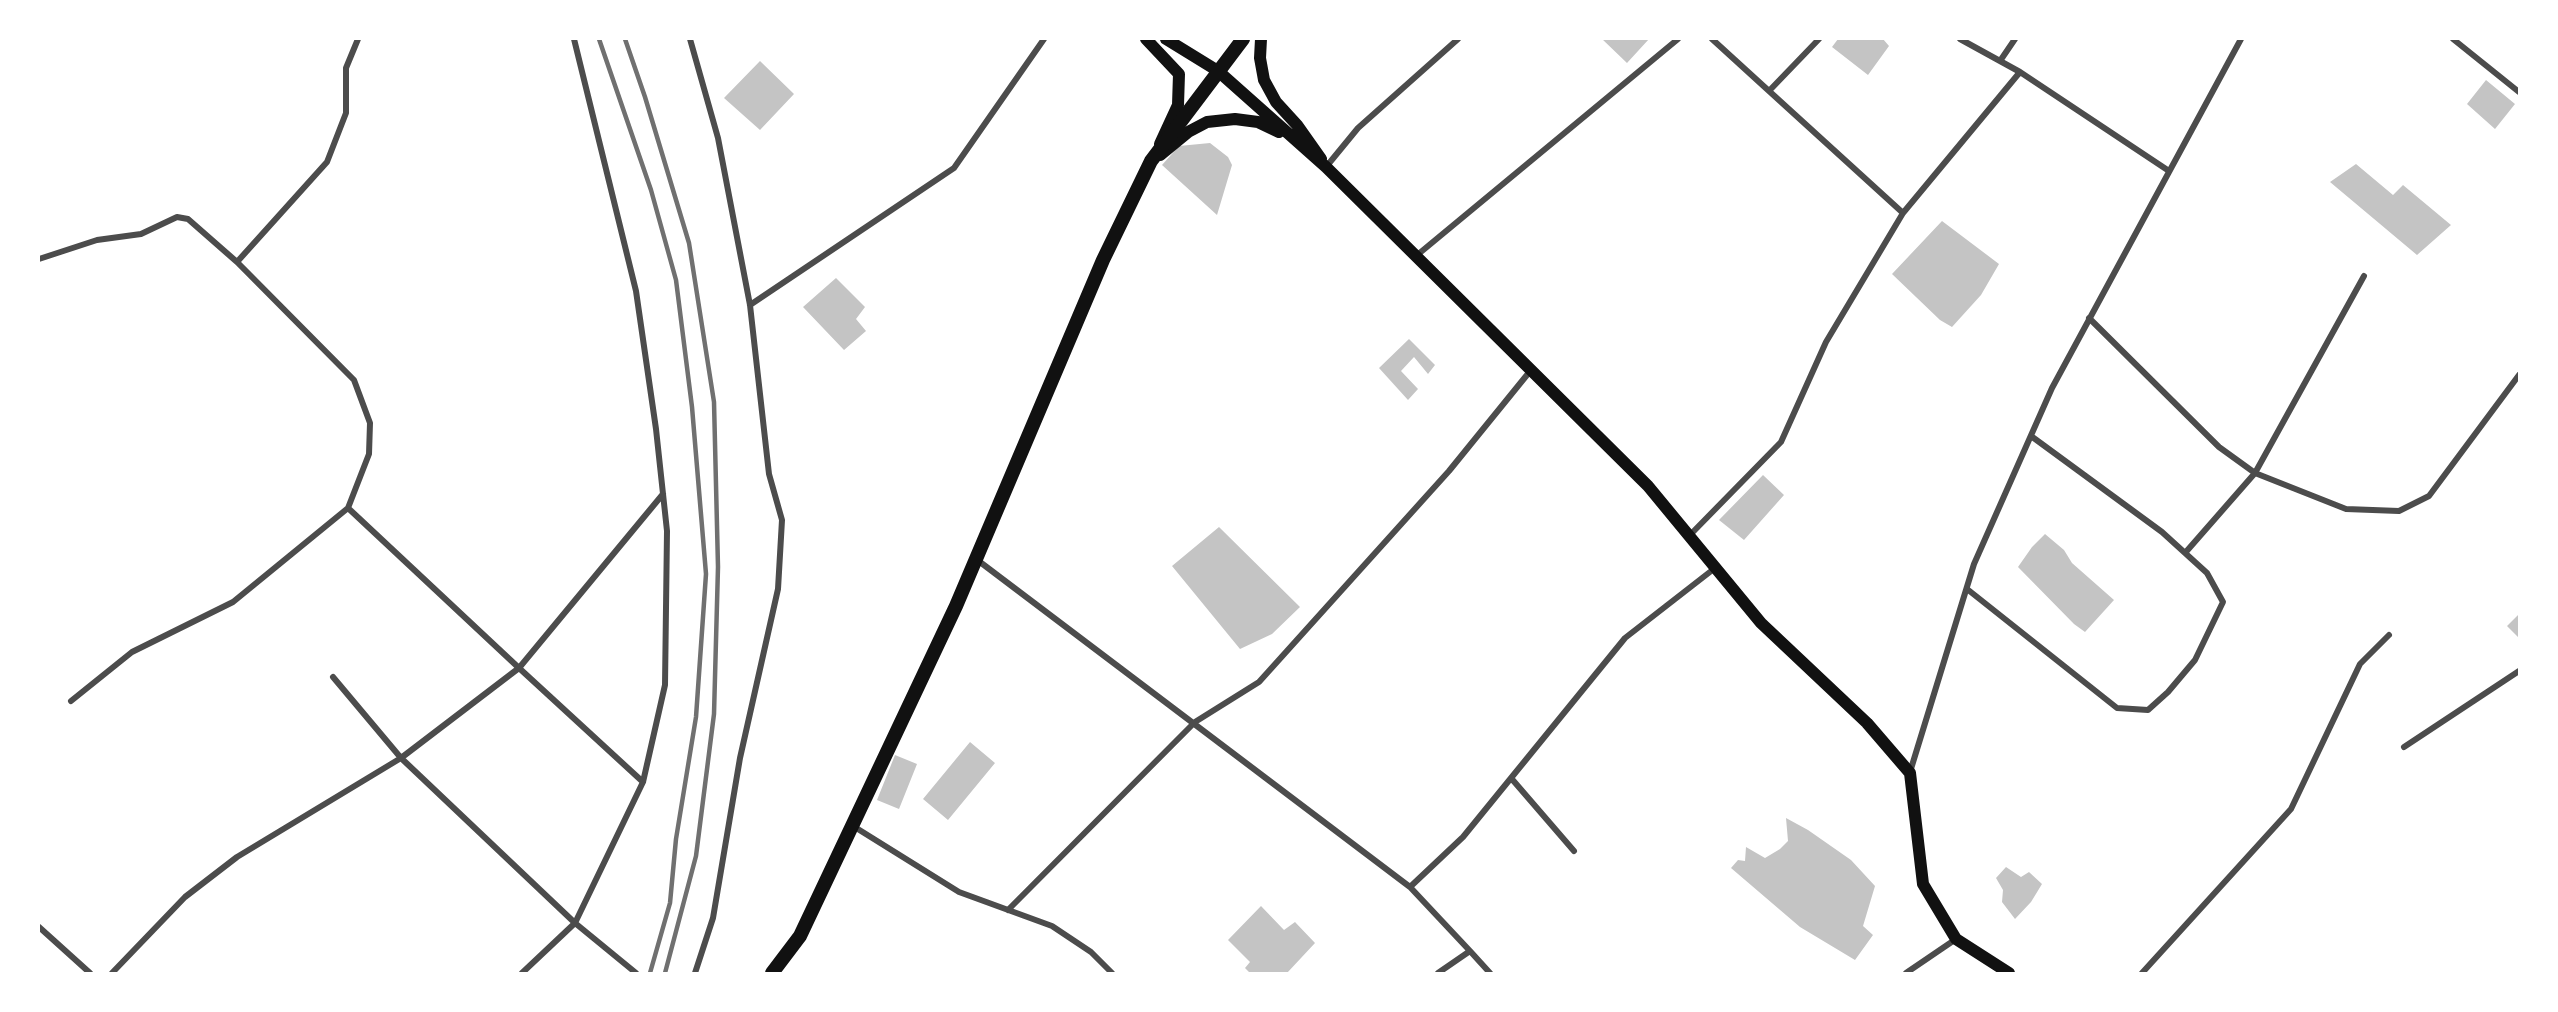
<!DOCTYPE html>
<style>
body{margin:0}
#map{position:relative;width:2558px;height:1012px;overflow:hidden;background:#fff;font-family:Signika,sans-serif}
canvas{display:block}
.frame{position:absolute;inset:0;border:40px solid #fff;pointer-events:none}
</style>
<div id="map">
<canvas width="2558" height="1012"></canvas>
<div class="frame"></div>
</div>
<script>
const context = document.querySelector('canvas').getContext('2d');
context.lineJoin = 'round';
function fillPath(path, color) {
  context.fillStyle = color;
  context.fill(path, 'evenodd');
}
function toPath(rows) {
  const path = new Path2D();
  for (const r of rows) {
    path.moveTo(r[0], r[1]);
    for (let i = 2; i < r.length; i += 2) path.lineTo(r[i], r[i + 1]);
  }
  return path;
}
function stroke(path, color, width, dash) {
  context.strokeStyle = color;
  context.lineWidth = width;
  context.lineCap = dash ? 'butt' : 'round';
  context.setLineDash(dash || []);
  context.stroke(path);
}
const building = toPath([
 [1602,39,1649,39,1627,63],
 [1838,39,1883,39,1889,46,1868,75,1832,47],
 [760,61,794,94,760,130,724,98],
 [2486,80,2515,104,2495,129,2467,104],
 [1210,143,1228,157,1232,165,1217,215,1162,165,1179,146],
 [2356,164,2393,195,2403,185,2451,225,2417,255,2330,182],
 [1942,221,1999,264,1981,295,1952,327,1940,320,1892,274],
 [836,278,865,307,856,319,866,331,844,350,803,307],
 [1409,339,1435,365,1428,374,1414,357,1401,371,1418,389,1408,400,1379,368],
 [1763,475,1784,495,1744,540,1719,520],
 [1219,527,1300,607,1272,634,1240,649,1172,566],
 [2045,534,2064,550,2072,563,2114,600,2085,632,2074,624,2018,567,2032,547],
 [2519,614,2519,638,2507,626],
 [970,742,995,763,948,820,923,799],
 [895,755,917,764,899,809,877,800],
 [1786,818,1808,830,1851,860,1875,886,1863,926,1873,935,1855,960,1800,927,1731,868,1738,860,1745,861,1746,847,1765,858,1780,849,1788,841],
 [2006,867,2021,877,2029,872,2042,884,2031,902,2015,919,2002,902,2003,890,1996,878],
 [1261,906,1284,930,1295,922,1315,943,1287,973,1250,973,1245,968,1250,962,1228,940]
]);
const minor = toPath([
 [690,39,718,138,750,305,769,474,782,520,778,589,740,758,713,918,695,973],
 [1712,39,1769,91,1819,39],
 [1960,39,2020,72,2169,171],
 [2453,39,2519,92],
 [2000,61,2015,39],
 [1769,91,1903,213],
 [1326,167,1358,128,1458,39],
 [1416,256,1678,39],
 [39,259,97,240,141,234,177,217,188,219,237,262,354,380,370,423,369,454,348,508,233,602,132,652,71,701],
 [237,262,327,162,346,113,346,68,358,39],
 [750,305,954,168,1044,39],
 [2089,318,2219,447,2255,473,2364,276],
 [1689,536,1781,442,1826,342,1903,213,2020,72],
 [2185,553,2255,473,2346,509,2399,511,2429,496,2519,375],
 [976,559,1410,887,1470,951],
 [1967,589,2117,708,2148,710,2168,692,2195,660,2223,602,2207,573,2162,532,2031,436],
 [333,677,401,758,575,923,636,973],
 [2404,747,2519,671],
 [1910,772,1974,564,2052,388,2241,39],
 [1511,778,1574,851],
 [643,782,519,668,663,494],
 [853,826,959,892,1052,926,1091,952,1112,973],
 [1410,887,1463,837,1625,638,1715,568],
 [1008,910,1195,722,1259,682,1449,471,1531,370],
 [39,927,90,973],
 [112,973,185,897,237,857,401,758,519,668,348,508],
 [522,973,575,923,643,782,665,685,667,531,656,429,636,291,574,39],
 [1438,973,1470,951,1490,973],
 [1906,973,1956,939],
 [2142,973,2291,809,2360,664,2389,635]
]);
const secondary = toPath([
 [1146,39,1179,74,1178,105,1160,144],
 [1166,39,1218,71,1326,167,1648,486,1761,623,1867,723,1910,773,1923,884,1956,939,2009,973],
 [1261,39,1260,58,1264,80,1276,102,1297,125,1321,159],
 [1160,155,1188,132,1207,122,1235,119,1258,122,1279,132]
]);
const primary = toPath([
 [772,973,800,936,956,606,1103,260,1151,161,1243,39]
]);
const rail = toPath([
 [599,39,651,190,676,280,692,407,706,574,696,717,676,839,670,903,650,973],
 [625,39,645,97,689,243,714,402,718,567,714,714,696,856,665,973]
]);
fillPath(building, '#c4c4c4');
stroke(minor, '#4c4c4c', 6);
stroke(secondary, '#111', 12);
stroke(primary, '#111', 14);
stroke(rail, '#707070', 4.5);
</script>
